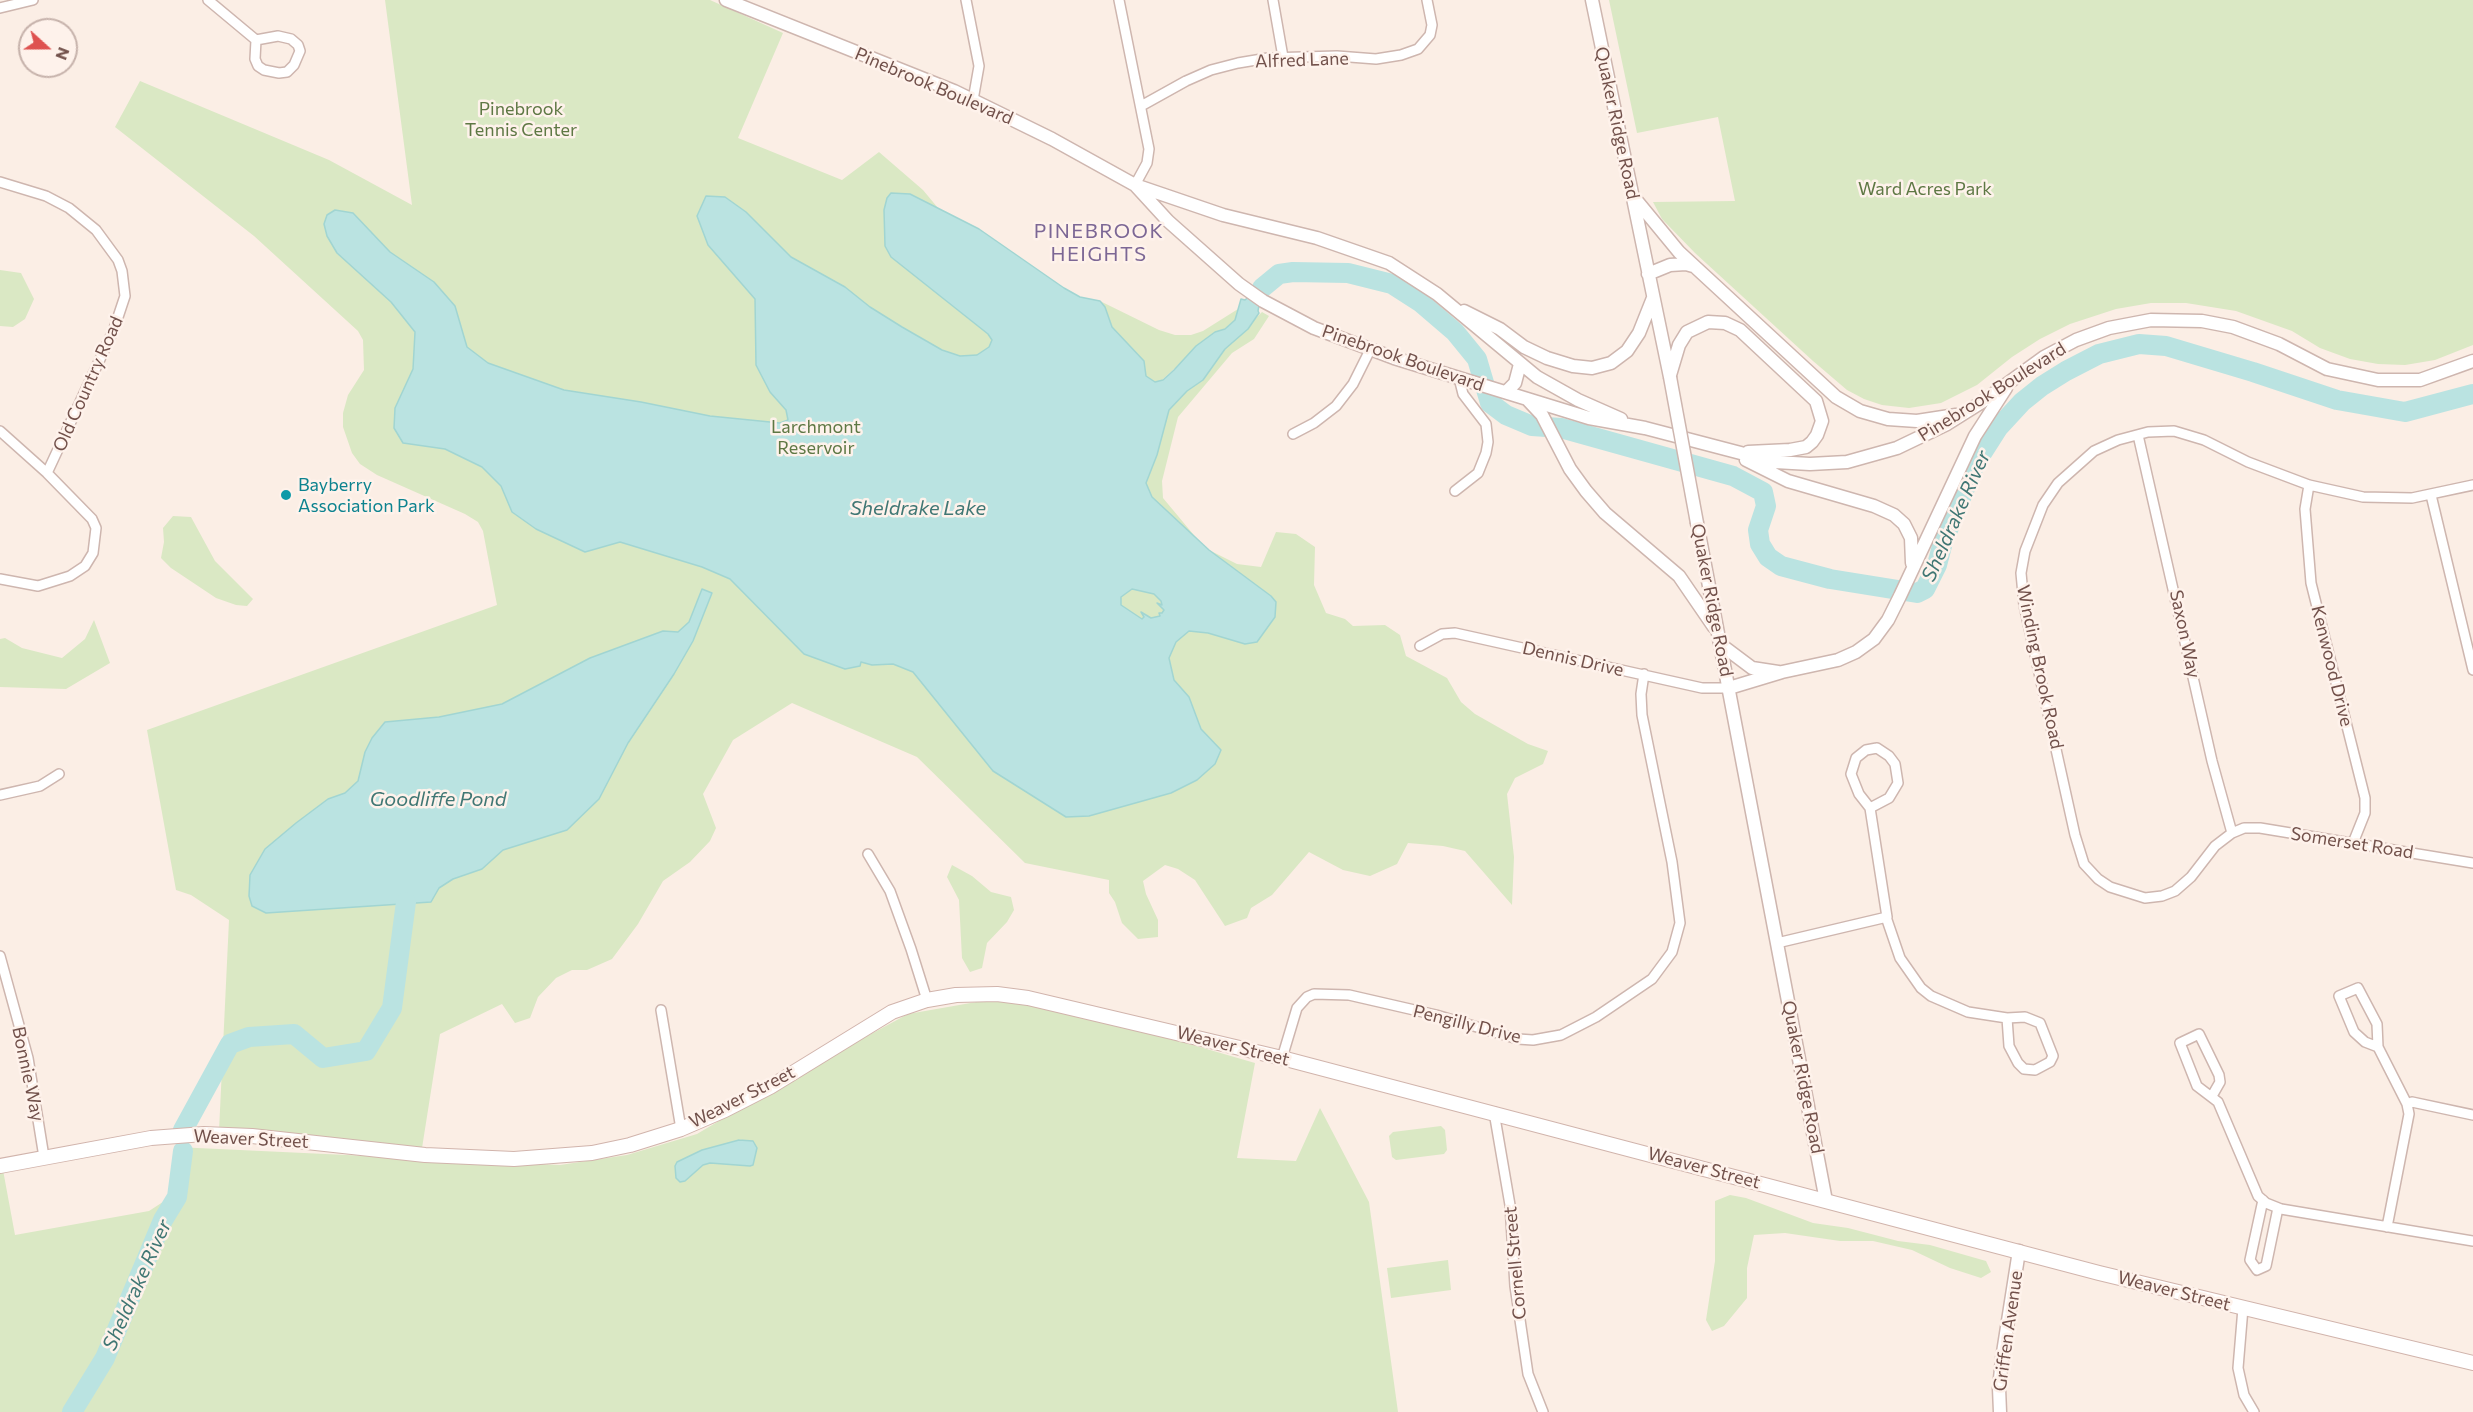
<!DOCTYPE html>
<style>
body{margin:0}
#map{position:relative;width:2473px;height:1412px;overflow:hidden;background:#fbeee5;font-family:Commissioner,sans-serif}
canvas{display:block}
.north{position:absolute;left:18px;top:18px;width:60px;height:60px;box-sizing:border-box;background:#fef2eb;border:2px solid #c6b2ab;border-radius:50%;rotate:111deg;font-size:16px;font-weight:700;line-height:24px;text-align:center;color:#72514b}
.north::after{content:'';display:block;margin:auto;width:21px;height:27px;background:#de5250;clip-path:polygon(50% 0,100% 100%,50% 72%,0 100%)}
</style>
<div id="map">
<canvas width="2473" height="1412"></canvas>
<div class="north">N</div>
</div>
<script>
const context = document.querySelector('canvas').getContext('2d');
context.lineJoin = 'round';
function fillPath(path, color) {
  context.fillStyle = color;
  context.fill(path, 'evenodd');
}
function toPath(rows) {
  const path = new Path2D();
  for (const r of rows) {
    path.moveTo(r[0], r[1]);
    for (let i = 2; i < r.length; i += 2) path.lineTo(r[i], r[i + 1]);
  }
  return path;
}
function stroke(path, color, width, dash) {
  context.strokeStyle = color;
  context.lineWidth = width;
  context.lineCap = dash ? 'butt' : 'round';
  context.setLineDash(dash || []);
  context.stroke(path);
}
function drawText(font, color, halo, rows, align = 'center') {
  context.font = font + ' Commissioner,sans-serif';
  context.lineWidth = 5;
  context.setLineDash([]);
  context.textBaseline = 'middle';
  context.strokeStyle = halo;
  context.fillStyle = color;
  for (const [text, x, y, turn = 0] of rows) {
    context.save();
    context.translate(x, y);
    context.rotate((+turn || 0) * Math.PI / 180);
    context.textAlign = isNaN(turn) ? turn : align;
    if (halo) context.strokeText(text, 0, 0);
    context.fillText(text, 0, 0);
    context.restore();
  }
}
const green = toPath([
 [385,0,710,0,783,33,738,138,842,180,879,152,923,190,938,208,1113,329,1105,307,1100,301,1159,330,1175,335,1191,335,1203,331,1238,309,1235,320,1225,329,1215,332,1163,379,1134,477,1178,573,1273,598,1209,550,1237,564,1261,567,1276,532,1296,534,1315,547,1314,585,1326,613,1345,619,1353,626,1385,625,1400,635,1406,656,1447,678,1461,702,1475,714,1528,744,1548,751,1543,764,1515,778,1507,794,1514,857,1512,905,1465,851,1443,846,1408,843,1397,864,1370,876,1343,870,1309,852,1272,895,1251,908,1247,918,1225,926,1195,880,1178,869,1165,865,1143,881,1146,894,1158,920,1158,937,1138,939,1122,923,1115,902,1109,893,1109,880,1025,863,917,757,792,703,733,740,703,794,716,828,710,841,690,862,663,881,638,924,612,959,587,970,572,970,556,978,538,997,530,1018,515,1023,502,1004,440,1034,422,1148,219,1131,229,920,191,895,176,890,147,730,497,605,483,531,478,522,465,514,377,475,360,464,352,453,343,427,343,413,348,395,364,370,363,340,358,331,254,236,115,127,140,81,329,160,412,205],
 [1609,0,2473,0,2473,345,2435,360,2405,365,2378,364,2350,359,2320,348,2292,331,2236,311,2186,303,2151,303,2116,309,2070,324,2040,339,2012,357,1977,385,1941,403,1909,408,1882,405,1864,399,1847,390,1813,361,1695,253,1662,219,1653,202,1735,201,1718,117,1637,133],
 [0,270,21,273,34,299,25,319,13,327,0,326],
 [1262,312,1269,316,1254,339,1232,353,1178,417,1162,481,1163,498,1198,540,1151,497,1146,483,1157,455,1169,410,1187,391,1203,380,1225,349],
 [173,516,191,517,215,561,253,599,247,606,236,605,216,598,171,568,161,558,164,542,163,528],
 [94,620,110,663,66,689,0,687,0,639,5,638,22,648,62,658,85,639],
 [952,865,972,876,991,892,1011,897,1014,910,1007,922,987,943,982,968,970,972,962,958,959,900,947,877],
 [999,998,1117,1023,1255,1063,1237,1158,1296,1161,1320,1108,1369,1202,1398,1412,0,1412,0,1172,3,1170,15,1235,149,1211,169,1198,176,1147,560,1165,627,1155,697,1134,810,1067,908,1014],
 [1441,1126,1445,1130,1447,1150,1444,1154,1396,1160,1392,1157,1389,1136,1393,1132],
 [1730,1195,1746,1198,1813,1223,1848,1228,1898,1241,1930,1245,1986,1261,1991,1272,1981,1278,1950,1268,1912,1250,1873,1241,1840,1241,1785,1233,1754,1235,1747,1268,1747,1298,1724,1326,1712,1331,1706,1320,1715,1261,1715,1201],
 [1448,1260,1451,1290,1391,1298,1387,1268]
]);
const water = toPath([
 [891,193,910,194,979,229,1064,288,1080,297,1100,301,1105,307,1112,327,1144,361,1146,376,1155,382,1163,380,1174,370,1196,346,1215,332,1225,329,1235,320,1241,299,1245,300,1257,289,1262,288,1258,311,1259,313,1248,329,1225,349,1203,380,1187,391,1169,410,1157,455,1146,483,1152,497,1209,550,1271,596,1276,602,1275,617,1257,642,1245,644,1208,633,1189,631,1176,642,1169,658,1174,680,1189,697,1201,729,1221,750,1215,764,1197,780,1171,793,1089,816,1066,817,993,771,913,672,893,664,872,665,861,662,860,666,845,669,804,654,730,579,702,567,620,542,585,552,536,529,512,512,501,486,482,467,445,449,403,443,394,428,395,408,413,369,415,332,391,302,337,253,327,236,324,224,327,215,335,210,353,213,390,252,434,282,455,306,467,347,488,363,564,390,641,402,710,416,780,423,788,420,786,410,770,392,756,365,755,299,708,245,697,216,706,196,725,197,746,212,791,257,845,287,870,307,902,327,942,350,960,356,977,355,989,347,992,340,988,334,891,257,885,246,884,210,887,198,891,193],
 [1132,589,1154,594,1161,601,1162,605,1157,603,1164,610,1162,613,1159,613,1160,616,1151,618,1141,612,1144,617,1142,619,1121,605,1121,597,1132,589],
 [702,589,712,593,693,641,674,674,628,743,599,799,567,830,503,850,482,869,453,879,439,888,431,902,266,913,252,906,249,896,250,875,265,849,296,823,328,799,345,793,358,781,365,752,372,738,385,722,439,717,502,704,590,658,663,631,678,632,689,622,702,589],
 [739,1140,753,1141,757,1148,753,1165,750,1166,710,1163,703,1165,685,1181,680,1182,676,1178,675,1166,677,1162,702,1150,739,1140]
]);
const river = toPath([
 [1262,288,1279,274,1293,272,1348,273,1392,284,1420,302,1455,332,1477,359,1490,403,1506,415,1532,426,1561,428,1733,476,1763,492,1766,506,1758,530,1760,544,1768,557,1781,566,1830,579,1917,593,1925,589,1937,565,1943,542,1975,464,1998,428,2022,402,2042,386,2066,371,2099,354,2139,344,2166,346,2253,372,2337,400,2405,412,2473,394],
 [183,1130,230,1044,249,1037,294,1034,323,1058,366,1051,392,1008,406,902],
 [72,1412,105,1358,163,1220,177,1197,183,1151]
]);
const minor = toPath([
 [208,0,256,40],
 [966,0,979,66,973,100],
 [1119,0,1149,149,1147,163,1135,185],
 [1273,0,1283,57],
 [0,8,33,0],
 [278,36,291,39,298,45,300,51,294,65,287,72,279,73,264,70,258,66,255,59,256,40,278,36],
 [1141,106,1186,81,1211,70,1238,63,1268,58,1337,56,1376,59,1401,55,1418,49,1430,35,1432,25,1427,0],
 [0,182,46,196,69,208,96,230,118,260,122,271,125,296,114,329,47,473],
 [0,431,47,473,92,519,96,528,93,553,85,566,70,576,38,586,0,579],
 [1293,434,1314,423,1336,406,1353,384,1370,350],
 [2138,435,2212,761,2232,833],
 [2309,485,2305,509,2311,583,2365,798,2365,813,2353,843],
 [2473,485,2412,498,2363,497,2309,485,2248,462,2204,440,2174,431,2148,432,2118,440,2094,451,2058,483,2043,505,2025,551,2021,573,2024,605,2075,835,2084,864,2098,879,2110,887,2145,898,2162,896,2175,891,2191,877,2215,846,2232,833,2244,828,2260,828,2473,863],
 [1455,491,1478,473,1486,453,1488,442,1486,424,1463,394,1459,378],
 [2431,495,2473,670],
 [1420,646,1442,634,1455,633,1702,688,1729,688],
 [1877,748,1889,756,1895,764,1898,783,1889,798,1870,808,1859,794,1851,774,1856,758,1866,750,1877,748],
 [0,795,40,786,59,774],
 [868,854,890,891,911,949,927,1000],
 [1886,917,1900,958,1921,988,1931,996,1968,1012,2007,1018],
 [1777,943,1887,917,1870,808],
 [0,956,28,1058,44,1157],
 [661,1010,681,1129],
 [2025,1017,2040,1023,2053,1056,2050,1062,2035,1070,2024,1069,2018,1063,2009,1046,2007,1018,2025,1017],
 [2378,1047,2365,1042,2354,1032,2339,996,2358,988,2377,1024,2378,1047,2407,1104,2409,1114,2387,1227],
 [1282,1058,1297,1008,1307,997,1314,994,1349,995,1436,1015,1518,1039,1533,1040,1561,1035,1596,1017,1652,979,1672,952,1680,923,1672,862,1642,715,1641,694,1644,674],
 [2212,1096,2220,1082,2219,1075,2199,1034,2180,1043,2197,1086,2218,1102,2258,1196,2266,1203,2281,1209,2473,1241],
 [2407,1104,2412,1102,2473,1115],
 [1494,1112,1510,1205,1515,1286,1528,1374,1543,1412],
 [2263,1200,2250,1260,2257,1270,2266,1266,2278,1208],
 [2243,1308,2238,1368,2244,1395,2254,1412]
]);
const tertiary = toPath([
 [726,0,954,91,1052,139,1135,185,1223,215,1317,238,1389,263,1437,294,1537,377,1578,400,1621,419],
 [1592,0,1670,377],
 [1135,185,1168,221,1239,284,1263,301,1314,328,1394,358,1589,418,1645,428,1775,462,1810,464,1847,462,1897,448,1947,424,1982,402,2044,357,2076,340,2109,328,2151,320,2202,321,2233,327,2279,344,2327,369,2378,380,2420,380,2473,361],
 [1632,195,1679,252,1836,397,1860,411,1888,419,1917,421,1956,415],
 [1648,274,1670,265,1686,264,1693,266],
 [1464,311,1500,329,1524,347,1547,358,1573,366,1592,368,1611,363,1627,351,1639,333,1653,298],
 [1670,375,1679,345,1687,332,1708,322,1725,323,1740,330,1816,401,1822,421,1817,435,1812,442,1806,447,1790,450,1748,452],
 [1506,392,1515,383,1520,364],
 [1527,399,1542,415,1570,469,1586,491,1605,513,1679,576,1714,627],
 [1746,460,1788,481,1874,506,1894,515,1904,524,1911,538,1912,563],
 [1697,523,1826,1201],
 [1720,644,1752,668,1778,672],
 [1729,688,1782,672,1838,660,1856,652,1874,639,1888,620,1900,596,1975,436,2006,388],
 [2000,1412,1999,1388,2002,1359,2019,1251]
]);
const secondary = toPath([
 [0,1166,151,1138,204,1134,252,1136,425,1155,514,1159,592,1153,630,1145,681,1129,725,1110,770,1087,892,1012,927,1000,956,995,997,994,1028,998,1282,1058,2099,1273,2473,1363]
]);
const tertiaryBridge = toPath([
 [1670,377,1697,523]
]);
const markers = [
 [286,495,6,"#0f9aa8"]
];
const streetNames = [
 ["Alfred Lane",1302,60,-2],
 ["Pinebrook Boulevard",934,86,23],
 ["Quaker Ridge Road",1617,123,78],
 ["Pinebrook Boulevard",1403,358,19],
 ["Old Country Road",88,384,-66],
 ["Pinebrook Boulevard",1992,392,-32],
 ["Quaker Ridge Road",1712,600,79],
 ["Saxon Way",2185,634,78],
 ["Dennis Drive",1573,659,13],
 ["Kenwood Drive",2332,666,76],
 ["Winding Brook Road",2040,667,78],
 ["Somerset Road",2352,843,9],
 ["Pengilly Drive",1467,1024,14],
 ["Weaver Street",1233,1046,14],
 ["Bonnie Way",28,1074,78],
 ["Quaker Ridge Road",1803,1077,79],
 ["Weaver Street",742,1097,-27],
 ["Weaver Street",251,1139,3],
 ["Weaver Street",1704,1168,15],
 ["Cornell Street",1515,1263,-95],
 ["Weaver Street",2174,1291,14],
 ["Griffen Avenue",2008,1331,-82]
];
const parkNames = [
 ["Pinebrook",521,109],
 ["Tennis Center",521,130],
 ["Ward Acres Park",1925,189],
 ["Larchmont",816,427],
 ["Reservoir",816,448]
];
const cultureNames = [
 ["Bayberry",298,485],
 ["Association Park",298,506]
];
const neighbourhoodNames = [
 ["PINEBROOK",1099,231],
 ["HEIGHTS",1099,254]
];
const waterNames = [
 ["Sheldrake Lake",918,508],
 ["Sheldrake River",1956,516,-66],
 ["Goodliffe Pond",438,799],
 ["Sheldrake River",137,1285,-66]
];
fillPath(green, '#dae8c4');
fillPath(water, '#bae3e1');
stroke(water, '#a1d5d2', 1.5);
stroke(river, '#bae3e1', 20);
stroke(minor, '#ceb6af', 12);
stroke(tertiary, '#ceb6af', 15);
stroke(secondary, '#d1b4ac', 16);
stroke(minor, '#fff', 9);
stroke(tertiary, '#fff', 12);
stroke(secondary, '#fff', 14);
stroke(tertiaryBridge, '#ceb6af', 15, []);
stroke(tertiaryBridge, '#fff', 12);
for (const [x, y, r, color] of markers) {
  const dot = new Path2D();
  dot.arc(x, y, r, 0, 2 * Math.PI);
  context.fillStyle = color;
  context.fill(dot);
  stroke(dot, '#fef2eb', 2);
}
drawText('18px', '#72514b', '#fef2eb', streetNames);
drawText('18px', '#5e7844', '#fef2eb', parkNames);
drawText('18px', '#0d838f', '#fef2eb', cultureNames, 'left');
context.letterSpacing = '1.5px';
drawText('20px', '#7c6795', '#fef2eb', neighbourhoodNames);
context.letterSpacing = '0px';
drawText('italic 20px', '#407774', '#fef2eb', waterNames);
</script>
